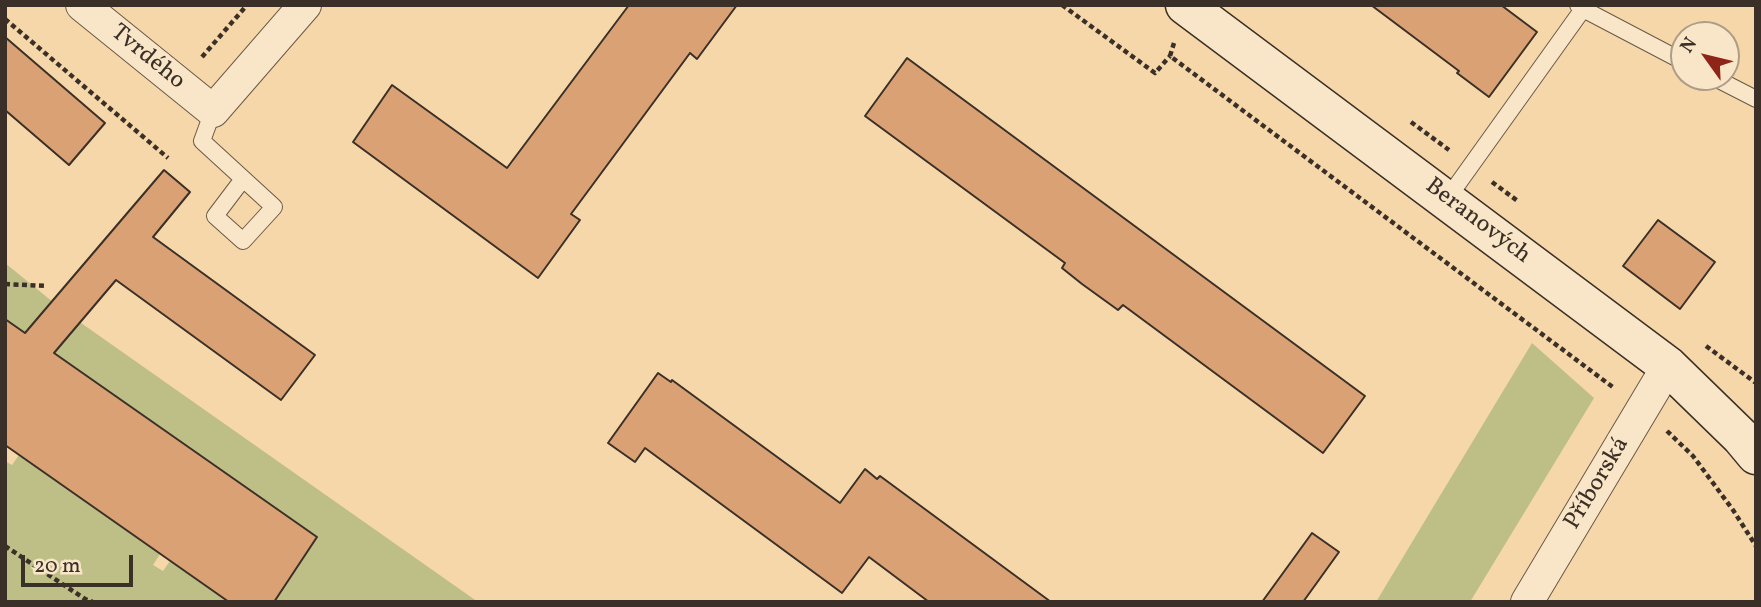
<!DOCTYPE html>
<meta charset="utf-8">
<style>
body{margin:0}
#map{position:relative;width:1761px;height:607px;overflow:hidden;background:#f6d7a9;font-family:Vollkorn,serif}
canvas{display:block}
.frame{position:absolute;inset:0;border:7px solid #3a3027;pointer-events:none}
.north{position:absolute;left:1670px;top:21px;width:70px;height:70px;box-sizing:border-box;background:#f9e5c7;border:2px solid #ad9d87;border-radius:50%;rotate:304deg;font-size:19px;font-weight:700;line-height:28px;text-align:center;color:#3a3027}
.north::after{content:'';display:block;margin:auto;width:24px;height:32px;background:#8f2418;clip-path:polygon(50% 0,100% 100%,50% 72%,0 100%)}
.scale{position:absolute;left:21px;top:555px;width:112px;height:32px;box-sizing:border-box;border:4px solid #3a3027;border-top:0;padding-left:9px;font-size:21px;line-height:24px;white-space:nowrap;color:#3a3027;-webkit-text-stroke:5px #f9e5c7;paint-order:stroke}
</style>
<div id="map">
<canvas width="1761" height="607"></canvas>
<div class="frame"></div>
<div class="north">N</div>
<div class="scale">20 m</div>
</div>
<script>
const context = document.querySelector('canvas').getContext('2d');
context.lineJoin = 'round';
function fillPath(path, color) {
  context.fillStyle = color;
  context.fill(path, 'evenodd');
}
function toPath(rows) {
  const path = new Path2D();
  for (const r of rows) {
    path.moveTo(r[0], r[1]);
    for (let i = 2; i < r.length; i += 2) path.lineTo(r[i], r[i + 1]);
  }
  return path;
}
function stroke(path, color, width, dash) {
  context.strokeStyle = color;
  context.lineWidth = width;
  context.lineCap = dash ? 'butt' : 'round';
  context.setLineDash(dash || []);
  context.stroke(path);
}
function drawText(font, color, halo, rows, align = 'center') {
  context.font = font + ' Vollkorn,serif';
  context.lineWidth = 7;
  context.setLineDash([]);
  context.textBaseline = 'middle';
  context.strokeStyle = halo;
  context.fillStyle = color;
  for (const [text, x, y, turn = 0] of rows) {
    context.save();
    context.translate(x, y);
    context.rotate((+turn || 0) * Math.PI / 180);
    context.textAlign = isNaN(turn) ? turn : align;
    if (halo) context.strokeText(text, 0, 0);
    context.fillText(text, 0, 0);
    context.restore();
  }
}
const green = toPath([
 [5,263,64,311,478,602,274,602,5,319],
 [1532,343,1594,398,1470,602,1376,602],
 [19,455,160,554,153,565,163,571,170,561,229,602,5,602,5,461,12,465]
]);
const building = toPath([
 [629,5,737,5,697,59,690,53,571,214,580,220,538,278,353,142,392,85,507,168,629,5],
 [1371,5,1501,5,1537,32,1489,97,1457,73,1459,71,1371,5],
 [5,37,105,123,69,165,5,110,5,37],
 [907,58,1365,396,1323,453,1123,305,1118,310,1082,284,1062,268,1065,263,865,116,907,58],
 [164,170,190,192,153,237,315,355,281,400,116,280,54,353,317,537,274,602,229,602,5,445,5,319,25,333,164,170],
 [1658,220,1715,262,1680,309,1623,266,1658,220],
 [658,373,671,382,672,380,840,503,865,469,877,479,880,476,1051,602,929,602,869,557,842,593,645,448,635,462,608,443,658,373],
 [1312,533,1339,552,1303,602,1262,602,1312,533]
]);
const path = toPath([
 [1062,5,1155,73,1170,56],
 [5,19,168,158],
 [1174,43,1170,56,1614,388],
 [202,57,247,5],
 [1411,122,1449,150],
 [1492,182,1519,202],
 [5,284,47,286],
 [1706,346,1756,383],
 [1667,431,1693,456,1733,510,1756,546],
 [5,546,85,599,93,602]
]);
const lane = toPath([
 [1583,9,1684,62],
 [1713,77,1756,99],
 [213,111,202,141,274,207,243,241,215,216,243,179],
 [1447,199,1583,9,1578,5]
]);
const street = toPath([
 [82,5,213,111,305,5],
 [1527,602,1668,366]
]);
const secondary = toPath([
 [1185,5,1668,366,1741,437,1756,455]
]);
const streetNames = [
 ["Tvrdého",147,58,39],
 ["Beranových",1477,222,37],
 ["Příborská",1598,484,-59]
];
fillPath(green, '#bebe87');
fillPath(building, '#daa175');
stroke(building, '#3a3027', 2);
stroke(lane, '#695a48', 18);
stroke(street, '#695a48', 34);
stroke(secondary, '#3a3027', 41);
stroke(path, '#3a3027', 4.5, [5, 3.5]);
stroke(lane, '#f9e5c7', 16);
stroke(street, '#f9e5c7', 32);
stroke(secondary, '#f9e5c7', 38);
drawText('24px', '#3a3027', '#f9e5c7', streetNames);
</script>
